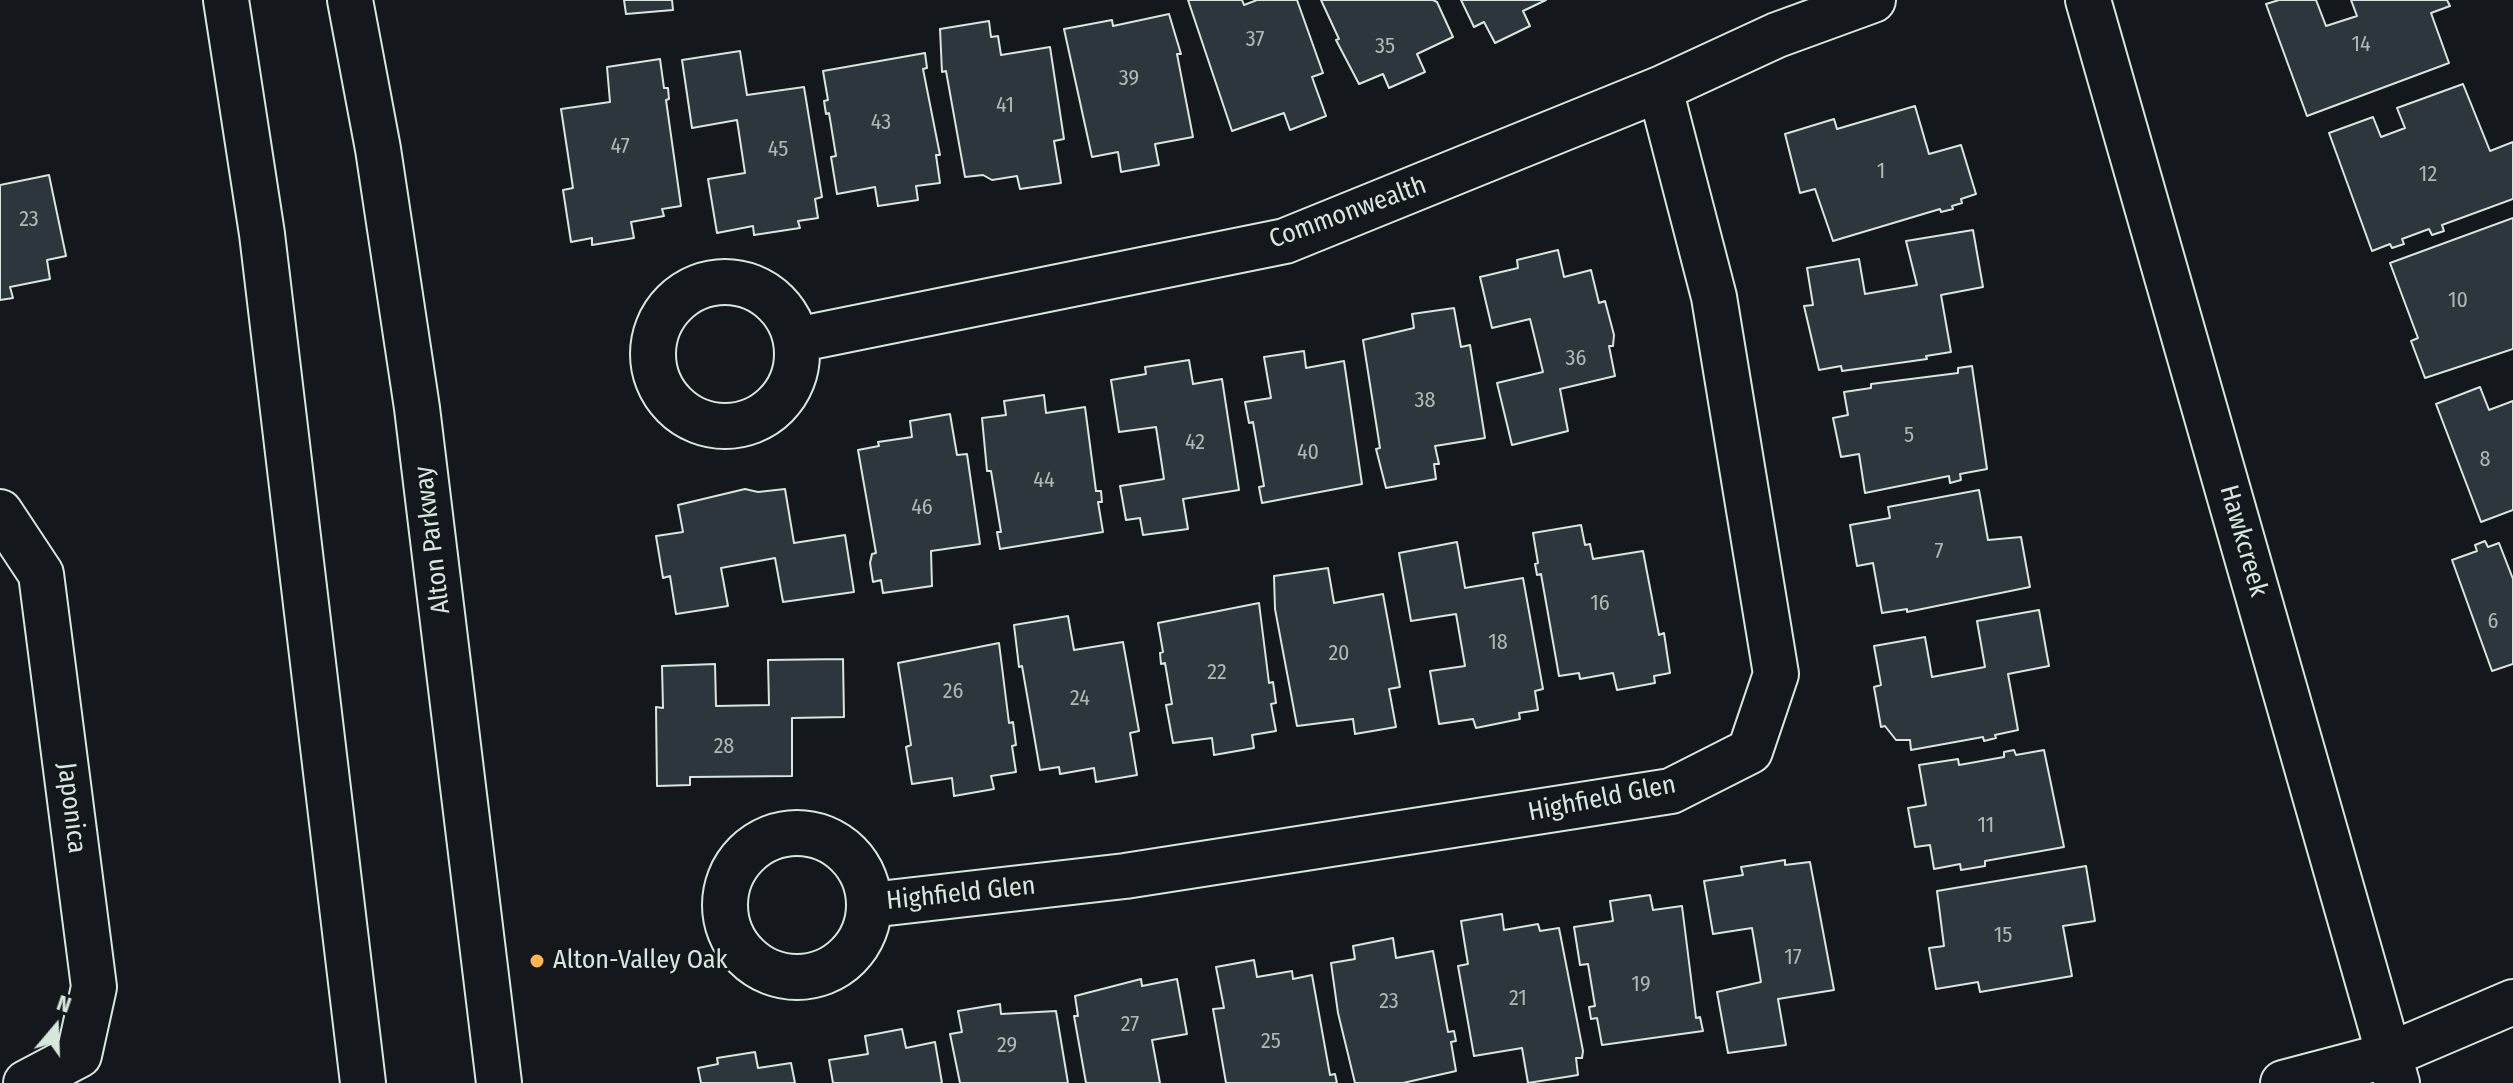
<!DOCTYPE html>
<style>
body{margin:0}
#map{position:relative;width:2513px;height:1083px;overflow:hidden;background:#14181c;font-family:"Fira Sans Condensed",sans-serif}
canvas{display:block}
.north{position:absolute;left:16px;top:987px;width:80px;height:80px;-webkit-text-stroke:6px #14181c;paint-order:stroke;rotate:19deg;font-size:22px;font-weight:700;line-height:32px;text-align:center;color:#d8e6dc}
.north::after{content:'';display:block;margin:auto;width:28px;height:36px;background:#d8e6dc;clip-path:polygon(50% 0,100% 100%,50% 72%,0 100%)}
</style>
<div id="map">
<canvas width="2513" height="1083"></canvas>
<div class="north">N</div>
</div>
<script>
const context = document.querySelector('canvas').getContext('2d');
context.lineJoin = 'round';
function fillPath(path, color) {
  context.fillStyle = color;
  context.fill(path, 'evenodd');
}
function toPath(rows) {
  const path = new Path2D();
  for (const r of rows) {
    if (r.length === 3) {
      path.moveTo(r[0] + r[2], r[1]);
      path.arc(r[0], r[1], r[2], 0, 2 * Math.PI);
      continue;
    }
    path.moveTo(r[0], r[1]);
    for (let i = 2; i < r.length; i += 2) path.lineTo(r[i], r[i + 1]);
  }
  return path;
}
function stroke(path, color, width, dash) {
  context.strokeStyle = color;
  context.lineWidth = width;
  context.lineCap = dash ? 'butt' : 'round';
  context.setLineDash(dash || []);
  context.stroke(path);
}
function drawText(font, color, halo, rows, align = 'center') {
  context.font = font + ' "Fira Sans Condensed",sans-serif';
  context.lineWidth = 6;
  context.setLineDash([]);
  context.textBaseline = 'middle';
  context.strokeStyle = halo;
  context.fillStyle = color;
  for (const [text, x, y, turn = 0] of rows) {
    context.save();
    context.translate(x, y);
    context.rotate((+turn || 0) * Math.PI / 180);
    context.textAlign = isNaN(turn) ? turn : align;
    if (halo) context.strokeText(text, 0, 0);
    context.fillText(text, 0, 0);
    context.restore();
  }
}
const building = toPath([
 [624,0,672,0,673,10,626,14,624,0],
 [1188,0,1242,0,1244,5,1257,0,1297,0,1323,73,1312,77,1326,116,1290,130,1284,113,1232,131,1188,0],
 [1321,0,1433,0,1437,2,1453,37,1417,54,1425,72,1389,88,1383,74,1359,84,1336,40,1339,39,1321,0],
 [1461,0,1546,0,1523,11,1530,26,1495,43,1484,22,1474,27,1461,0],
 [2279,0,2316,0,2326,26,2357,16,2351,0,2447,0,2450,6,2431,13,2449,63,2307,116,2266,4,2279,0],
 [1169,14,1181,54,1177,54,1193,137,1155,144,1159,165,1121,172,1118,152,1092,157,1064,29,1112,20,1113,26,1169,14],
 [989,21,991,37,998,36,1001,55,1050,47,1064,139,1054,141,1061,183,1020,189,1017,176,992,180,983,175,965,177,946,71,942,72,940,29,989,21],
 [740,51,747,95,804,87,822,197,815,199,818,218,798,221,800,228,754,235,753,226,717,233,708,179,745,173,737,120,692,128,682,60,740,51],
 [925,53,927,68,923,69,940,155,936,155,940,183,916,186,918,200,878,206,875,187,837,194,831,157,836,156,829,113,826,114,824,101,828,100,823,71,925,53],
 [660,59,664,88,668,88,669,99,666,100,681,206,662,209,664,216,631,222,634,238,592,245,592,238,571,242,563,190,573,188,561,109,610,102,607,67,660,59],
 [2463,84,2490,151,2513,142,2513,199,2442,225,2444,231,2432,235,2429,229,2402,239,2404,244,2392,248,2390,244,2372,251,2329,133,2373,117,2381,137,2405,128,2397,108,2463,84],
 [1915,106,1929,154,1961,145,1976,194,1961,199,1962,203,1952,206,1953,209,1941,212,1940,209,1833,241,1815,189,1800,193,1785,134,1834,119,1837,129,1915,106],
 [49,175,66,256,47,260,50,279,10,287,13,298,0,300,0,185,49,175],
 [2513,218,2513,349,2425,378,2411,341,2418,338,2390,263,2513,218],
 [1973,230,1983,287,1941,295,1951,352,1926,356,1927,359,1842,371,1841,366,1819,370,1804,306,1813,305,1807,268,1859,259,1865,294,1917,285,1906,241,1973,230],
 [1558,250,1564,277,1591,270,1599,303,1605,301,1614,335,1613,346,1609,346,1615,376,1560,389,1568,431,1512,445,1497,383,1543,372,1530,319,1492,328,1480,277,1518,268,1517,260,1558,250],
 [1454,308,1461,347,1470,345,1485,438,1435,446,1439,464,1434,464,1436,479,1386,488,1376,449,1380,448,1363,340,1414,328,1412,314,1454,308],
 [1304,351,1306,368,1344,361,1362,484,1262,503,1259,487,1264,486,1253,422,1249,423,1245,402,1271,398,1264,357,1304,351],
 [1189,360,1193,384,1222,379,1239,490,1183,499,1188,529,1143,535,1140,518,1126,520,1120,486,1164,479,1156,427,1119,432,1111,380,1146,374,1145,367,1189,360],
 [1972,366,1987,469,1960,474,1961,480,1950,483,1949,476,1865,493,1859,454,1841,457,1833,418,1848,415,1844,392,1871,388,1871,384,1958,373,1958,368,1972,366],
 [2480,387,2489,410,2513,401,2513,510,2481,522,2436,404,2480,387],
 [1044,395,1046,413,1085,407,1096,491,1101,491,1102,502,1098,502,1103,532,1000,549,997,532,1001,532,991,471,987,471,982,418,1006,415,1004,401,1044,395],
 [950,414,957,455,967,454,980,544,931,551,932,586,883,593,881,580,873,582,870,563,872,554,876,553,858,450,879,446,878,442,912,437,910,421,950,414],
 [745,489,758,492,785,489,794,543,845,535,854,592,783,602,775,558,721,568,728,606,676,614,670,576,663,578,656,536,683,532,678,505,745,489],
 [1979,490,1988,540,2021,537,2030,587,1907,612,1907,609,1882,613,1873,563,1857,566,1850,525,1890,518,1888,507,1979,490],
 [1581,525,1585,545,1590,544,1593,559,1643,551,1659,635,1664,633,1670,673,1654,676,1655,683,1617,690,1613,673,1580,679,1579,673,1559,676,1541,574,1537,575,1535,564,1538,563,1533,533,1581,525],
 [2485,541,2488,547,2499,543,2513,579,2513,664,2492,671,2452,560,2477,551,2475,545,2485,541],
 [1457,542,1465,588,1523,578,1543,689,1535,691,1538,710,1519,713,1520,719,1476,728,1473,719,1439,724,1430,671,1465,666,1456,614,1411,621,1399,553,1457,542],
 [1328,568,1334,603,1383,594,1400,687,1389,689,1396,727,1355,734,1353,719,1297,726,1275,609,1274,576,1328,568],
 [1259,603,1269,683,1273,682,1276,703,1271,704,1276,731,1252,735,1254,748,1214,755,1212,738,1173,743,1166,705,1172,704,1165,663,1161,664,1160,653,1163,652,1158,623,1259,603],
 [2039,610,2049,666,2008,674,2018,730,1995,735,1996,738,1984,741,1983,737,1911,750,1910,740,1896,740,1885,726,1881,727,1874,687,1881,685,1874,646,1925,637,1932,677,1985,667,1977,621,2039,610],
 [1068,616,1074,650,1123,642,1139,731,1130,733,1137,775,1096,782,1094,768,1060,774,1059,767,1040,770,1022,666,1019,667,1014,625,1068,616],
 [999,643,1009,723,1013,722,1016,745,1012,746,1016,772,991,776,994,789,954,796,952,778,912,784,906,747,911,745,898,663,999,643],
 [843,659,844,717,792,718,792,776,690,777,690,785,657,786,656,707,663,708,662,666,715,664,716,706,769,705,768,660,843,659],
 [2014,750,2016,755,2044,750,2064,847,1985,861,1985,866,1961,870,1960,864,1934,869,1930,845,1915,847,1908,808,1926,805,1919,765,1958,759,1959,765,2004,757,2004,752,2014,750],
 [1785,860,1785,865,1810,862,1834,990,1778,999,1786,1045,1728,1053,1717,992,1761,982,1752,928,1713,934,1704,881,1743,875,1741,867,1785,860],
 [2086,866,2095,921,2063,926,2072,976,1980,992,1978,982,1936,989,1929,948,1944,946,1937,891,2086,866],
 [1650,895,1653,910,1682,906,1696,1018,1700,1017,1703,1031,1602,1045,1597,1018,1591,1019,1589,1007,1595,1006,1588,964,1580,965,1574,927,1613,921,1610,901,1650,895],
 [1502,914,1504,930,1538,924,1540,931,1559,928,1583,1051,1582,1058,1576,1058,1578,1075,1528,1083,1522,1048,1474,1056,1458,966,1468,964,1461,921,1502,914],
 [1393,938,1396,958,1433,951,1448,1032,1454,1031,1456,1041,1451,1042,1456,1071,1403,1083,1355,1083,1338,1013,1331,963,1355,959,1353,946,1393,938],
 [1254,960,1257,977,1292,971,1293,979,1312,975,1330,1075,1335,1074,1337,1083,1226,1083,1213,1009,1224,1008,1216,967,1254,960],
 [1141,979,1142,986,1177,979,1187,1034,1152,1040,1160,1083,1086,1083,1074,1016,1078,1016,1075,996,1141,979],
 [1000,1004,1001,1014,1056,1011,1068,1083,960,1083,950,1034,962,1032,958,1011,1000,1004],
 [902,1029,906,1048,935,1042,942,1083,833,1083,829,1060,868,1054,865,1036,902,1029],
 [755,1052,758,1068,791,1063,795,1083,701,1083,698,1068,718,1064,717,1058,755,1052]
]);
const minor = toPath([
 [725,354,72],
 [796,340,1285,241,1660,89,1777,35,1873,0],
 [0,512,41,574,94,987,79,1055,26,1083],
 [797,905,72],
 [870,905,1125,876,1671,791,1750,751,1776,674,1714,297,1660,89]
]);
const tertiary = toPath([
 [2088,0,2397,1083],
 [2283,1083,2389,1055,2513,1002]
]);
const secondary = toPath([
 [226,0,262,234,363,1083],
 [350,0,378,149,417,408,499,1083]
]);
const markers = [
 [537,961,8,"#ffb74d"]
];
const numberNames = [
 ["37",1255,40],
 ["14",2361,45],
 ["35",1385,47],
 ["39",1129,79],
 ["41",1005,106],
 ["43",881,123],
 ["47",620,147],
 ["45",778,150],
 ["1",1881,172],
 ["12",2428,175],
 ["23",29,220],
 ["10",2458,301],
 ["36",1576,359],
 ["38",1425,401],
 ["5",1909,436],
 ["42",1195,443],
 ["40",1308,453],
 ["8",2485,460],
 ["44",1044,481],
 ["46",922,508],
 ["7",1939,552],
 ["16",1600,604],
 ["6",2493,622],
 ["18",1498,643],
 ["20",1339,654],
 ["22",1217,673],
 ["26",953,692],
 ["24",1080,699],
 ["28",724,747],
 ["11",1986,826],
 ["15",2003,936],
 ["17",1793,958],
 ["19",1641,985],
 ["21",1518,999],
 ["23",1389,1002],
 ["27",1130,1025],
 ["25",1271,1042],
 ["29",1007,1046]
];
const streetNames = [
 ["Commonwealth",1348,213,-20],
 ["Alton Parkway",433,540,-97],
 ["Hawkcreek",2243,541,74],
 ["Highfield Glen",1602,799,-11],
 ["Japonica",71,808,83],
 ["Highfield Glen",961,894,-6]
];
const poiNames = [
 ["Alton-Valley Oak",553,961]
];
fillPath(building, '#2c363c');
stroke(building, '#d8e6dc', 2);
stroke(minor, '#d8e6dc', 48);
stroke(tertiary, '#d8e6dc', 48);
stroke(secondary, '#d8e6dc', 48);
stroke(minor, '#14181c', 44);
stroke(tertiary, '#14181c', 44);
stroke(secondary, '#14181c', 44);
for (const [x, y, r, color] of markers) {
  const dot = new Path2D();
  dot.arc(x, y, r, 0, 2 * Math.PI);
  context.fillStyle = color;
  context.fill(dot);
  stroke(dot, '#14181c', 3);
}
drawText('22px', '#adbab4', null, numberNames);
drawText('26px', '#d8e6dc', '#14181c', streetNames);
drawText('26px', '#d8e6dc', '#14181c', poiNames, 'left');
</script>
